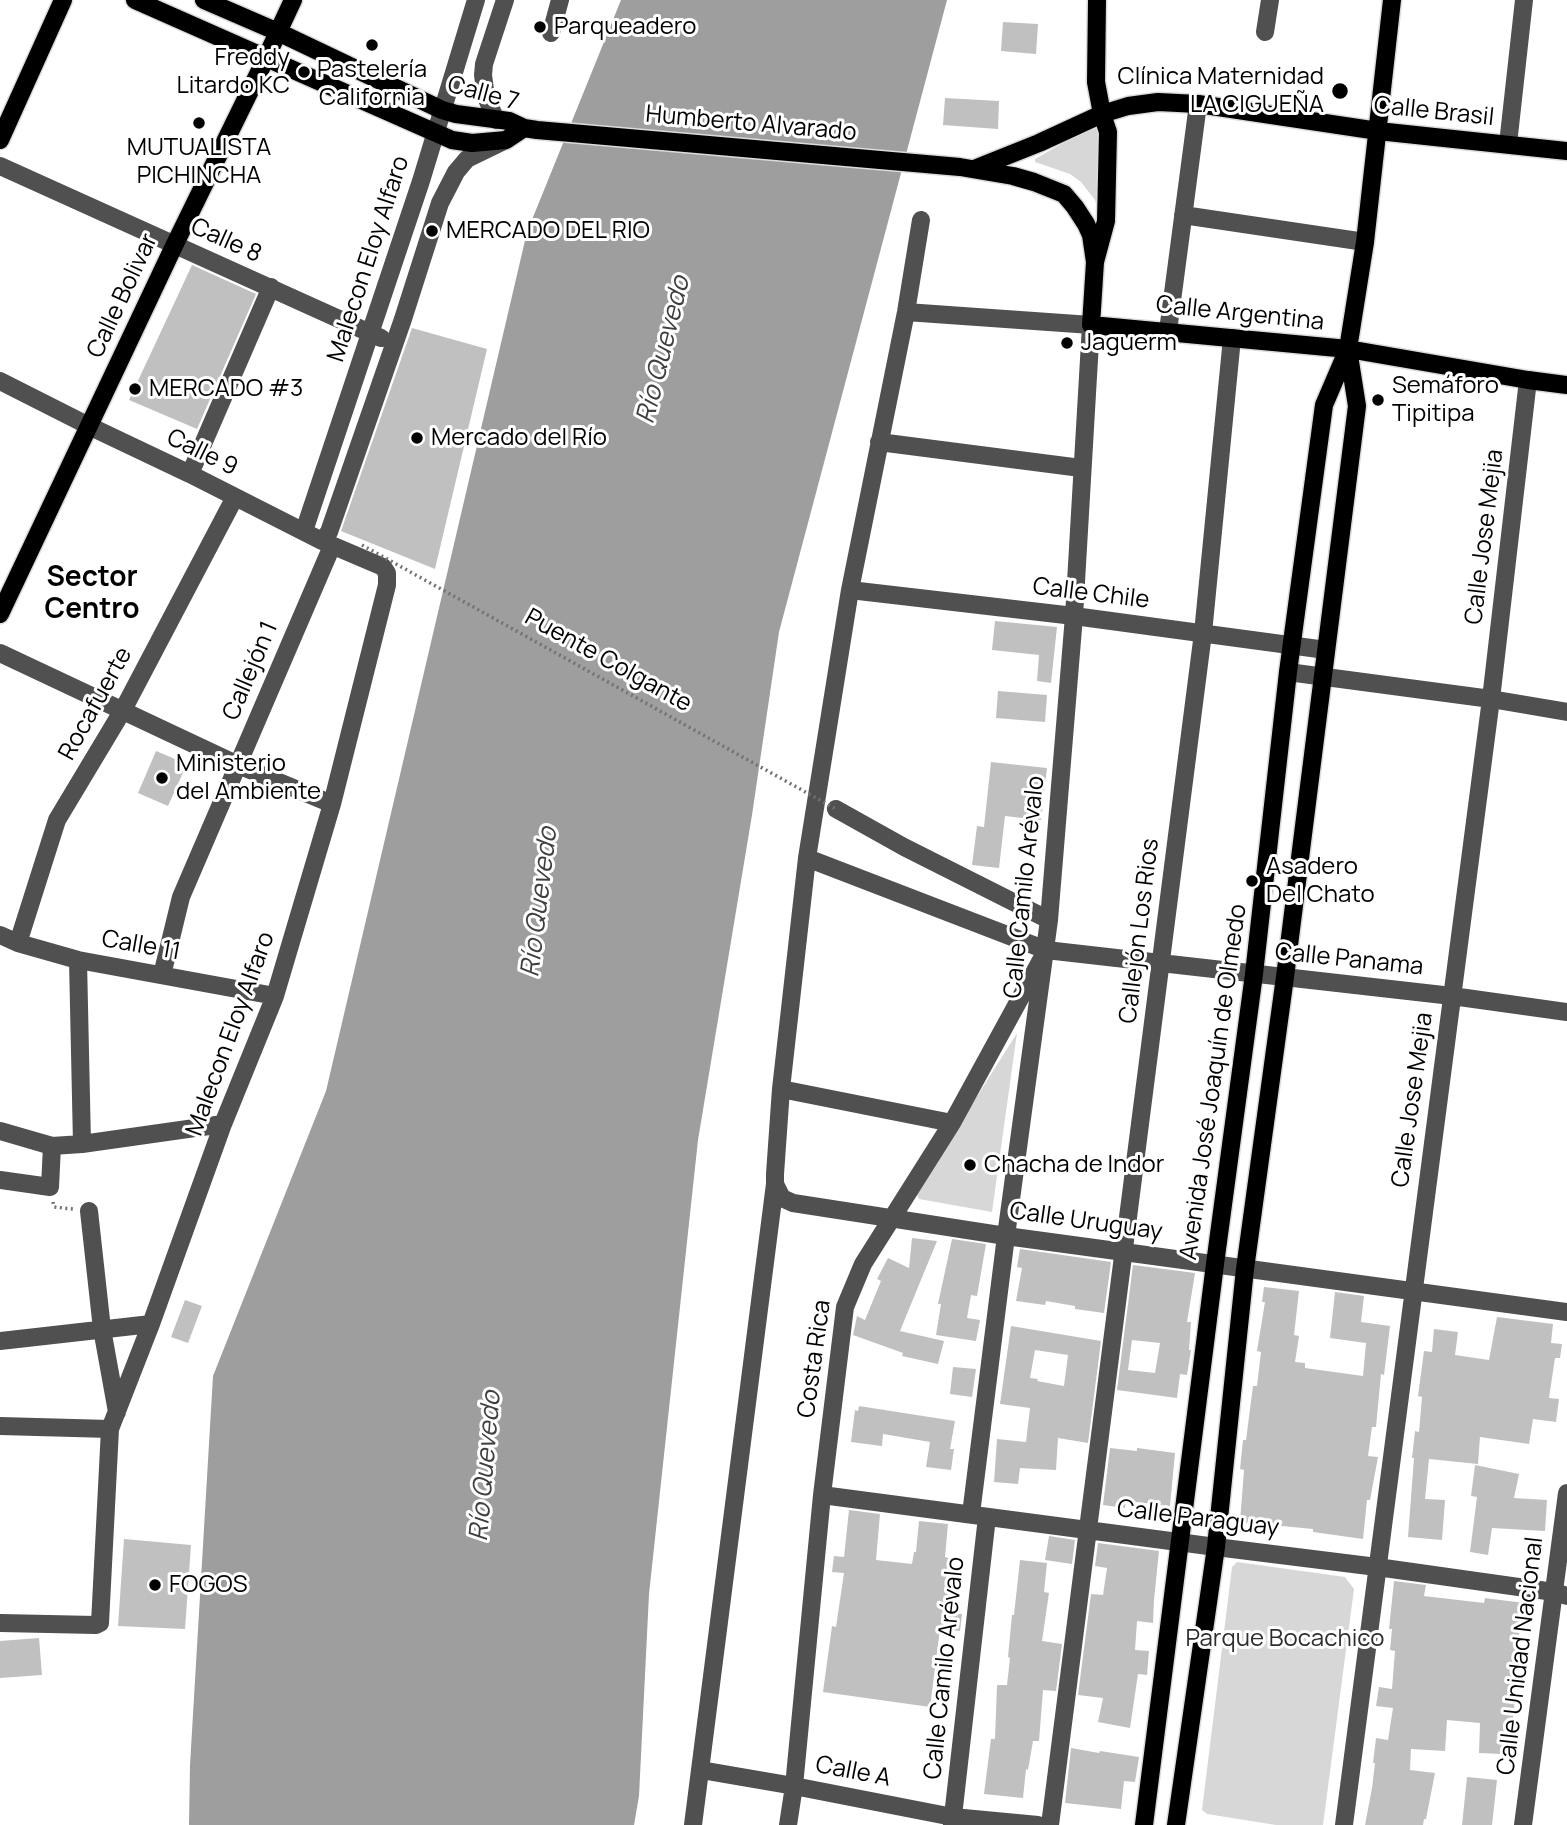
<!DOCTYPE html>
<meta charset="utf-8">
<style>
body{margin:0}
canvas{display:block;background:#fff}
</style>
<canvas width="1567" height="1825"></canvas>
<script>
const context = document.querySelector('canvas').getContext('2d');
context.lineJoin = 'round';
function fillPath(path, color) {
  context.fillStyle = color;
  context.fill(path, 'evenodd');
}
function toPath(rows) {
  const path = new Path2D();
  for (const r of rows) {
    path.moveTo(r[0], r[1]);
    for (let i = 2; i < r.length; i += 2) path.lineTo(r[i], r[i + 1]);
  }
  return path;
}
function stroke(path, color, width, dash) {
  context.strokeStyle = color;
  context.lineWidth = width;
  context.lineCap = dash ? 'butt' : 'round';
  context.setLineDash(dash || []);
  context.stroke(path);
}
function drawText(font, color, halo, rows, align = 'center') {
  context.font = font + ' Manrope,sans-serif';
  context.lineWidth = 6;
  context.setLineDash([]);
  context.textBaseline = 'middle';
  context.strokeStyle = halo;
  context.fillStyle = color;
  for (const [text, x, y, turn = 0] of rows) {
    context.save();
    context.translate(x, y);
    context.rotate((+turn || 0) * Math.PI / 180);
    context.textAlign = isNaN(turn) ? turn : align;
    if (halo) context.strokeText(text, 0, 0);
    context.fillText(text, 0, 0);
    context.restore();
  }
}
const green = toPath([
 [1105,125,1102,224,1095,200,1081,182,1070,174,1038,163,1035,162,1035,159,1079,134],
 [1017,1033,992,1212,919,1199,916,1193],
 [1237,1562,1345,1577,1354,1589,1323,1825,1276,1825,1207,1814,1202,1810,1232,1567]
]);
const water = toPath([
 [621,0,947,0,779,632,752,815,698,1140,649,1594,639,1796,634,1825,189,1825,190,1765,213,1376,326,1091,527,232]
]);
const building = toPath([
 [1003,22,1038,24,1036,54,1001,51],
 [945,98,999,101,998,129,943,125],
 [192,265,256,294,197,429,129,400],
 [412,328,487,349,435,569,341,531],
 [995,621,1057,627,1051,683,1037,681,1039,655,992,650],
 [998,691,1047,695,1045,722,996,718],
 [156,751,187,764,168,806,138,793],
 [991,762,1047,768,1041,820,1005,816,999,868,972,865,977,826,984,827],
 [912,1238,937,1241,900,1331,944,1341,938,1364,902,1356,903,1353,853,1335,857,1316,865,1320,881,1281,877,1279,888,1258,909,1268],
 [952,1239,986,1244,977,1296,971,1295,967,1318,980,1320,976,1341,936,1335,941,1304,938,1304],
 [1020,1249,1111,1262,1104,1313,1075,1309,1075,1306,1046,1301,1045,1305,1016,1301,1022,1268,1017,1267],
 [1133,1265,1195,1273,1187,1322,1191,1322,1189,1350,1191,1350,1187,1375,1180,1374,1177,1398,1117,1390],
 [1132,1340,1160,1343,1155,1373,1128,1370],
 [1264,1287,1299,1291,1294,1335,1299,1336,1295,1362,1305,1363,1305,1368,1363,1376,1366,1343,1330,1338,1335,1292,1364,1296,1361,1322,1390,1326,1384,1375,1381,1374,1376,1427,1372,1427,1368,1456,1378,1457,1370,1500,1367,1500,1363,1539,1313,1532,1313,1529,1240,1522,1244,1470,1240,1469,1243,1440,1246,1440,1253,1386,1257,1386,1261,1352,1257,1351,1265,1302,1262,1302],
 [185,1300,202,1306,188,1343,171,1337],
 [1497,1317,1553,1324,1551,1343,1562,1344,1560,1358,1555,1358,1549,1398,1559,1399,1556,1422,1533,1419,1529,1444,1480,1437,1478,1464,1429,1459,1425,1499,1445,1500,1442,1540,1408,1537,1414,1458,1412,1458,1415,1431,1419,1432,1422,1397,1418,1396,1424,1351,1432,1352,1434,1329,1458,1332,1455,1355,1489,1360],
 [1011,1326,1101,1341,1088,1443,1058,1438,1056,1470,1020,1468,1018,1484,994,1482,997,1439,1026,1442,1030,1408,1000,1404],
 [1035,1350,1068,1355,1064,1386,1037,1381,1038,1379,1030,1378],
 [953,1367,976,1369,972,1397,950,1394],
 [859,1406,955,1421,950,1449,954,1449,951,1470,926,1467,930,1442,883,1434,882,1446,851,1442,855,1410,858,1411],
 [1110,1448,1137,1451,1137,1448,1175,1453,1170,1506,1126,1501,1125,1508,1103,1505],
 [1475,1465,1519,1474,1514,1498,1547,1500,1545,1531,1492,1528,1488,1555,1470,1552,1477,1497,1471,1496],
 [849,1510,880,1514,876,1560,912,1564,914,1552,916,1552,919,1521,948,1524,945,1557,949,1558,947,1569,955,1570,954,1613,962,1614,960,1631,940,1629,930,1707,823,1692,832,1626,836,1627,844,1573,832,1572,834,1556,844,1557],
 [1049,1536,1075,1540,1072,1564,1045,1560],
 [124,1539,191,1545,185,1629,118,1626],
 [1098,1543,1159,1551,1154,1600,1153,1623,1137,1621,1135,1650,1149,1651,1147,1675,1138,1674,1130,1728,1098,1722,1103,1698,1078,1695,1091,1594,1103,1595,1107,1568,1095,1566],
 [1020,1560,1047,1563,1044,1592,1049,1593,1042,1641,1062,1644,1056,1691,1043,1690,1039,1741,1033,1741,1028,1770,1026,1769,1023,1798,984,1794,991,1739,995,1739,997,1685,1007,1685,1010,1658,1008,1657,1012,1615,1014,1615],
 [1394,1581,1426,1585,1424,1596,1484,1603,1485,1598,1524,1603,1509,1699,1515,1699,1512,1727,1504,1726,1502,1754,1479,1753,1480,1723,1447,1720,1445,1751,1411,1749,1410,1770,1435,1773,1426,1819,1424,1819,1423,1825,1365,1825,1372,1788,1375,1763,1373,1763,1376,1738,1388,1740,1393,1708,1376,1706,1379,1687,1392,1689,1395,1651,1390,1650,1392,1629,1389,1629],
 [39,1638,42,1675,0,1678,0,1641],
 [1071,1748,1099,1753,1100,1751,1139,1757,1135,1782,1124,1781,1121,1809,1065,1803],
 [1467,1777,1497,1780,1492,1825,1462,1825]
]);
const path = toPath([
 [53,1202,54,1207,73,1209]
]);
const minor = toPath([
 [1265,32,1270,0],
 [551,33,560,0],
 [496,120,486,97,483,75,484,64,505,0],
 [1508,144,1524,0],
 [0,166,381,338],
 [1183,215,1365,242],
 [906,312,1091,325,1074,616,1049,920,1006,1236,971,1514],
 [1168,331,1198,104],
 [0,381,89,426,190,474,322,541,383,567,387,573,387,585,332,804,275,996,223,1124,151,1324,110,1429,100,1623,96,1625,0,1623],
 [879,442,1081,468],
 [190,474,271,287],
 [304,531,421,181,476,0],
 [322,541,329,532,403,319,440,203,456,172,467,159,504,141],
 [850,590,1074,616,1326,650],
 [0,653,238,765,332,804],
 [1288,672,1491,699,1567,712],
 [836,809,904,847,1049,920],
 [807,858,1046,950,1452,996,1567,1012],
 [0,935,18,943,78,960,275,996],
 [18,943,57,820,123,710,235,497],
 [78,960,82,1144,223,1124],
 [162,975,181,897,332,546],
 [781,1089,952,1123],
 [0,1131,52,1146,82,1144],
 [0,1180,50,1187,52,1146],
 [775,1184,782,1198,793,1203,1006,1236,1567,1312],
 [89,1211,102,1329,117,1412],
 [0,1341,151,1324],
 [0,1426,110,1429],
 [822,1495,1216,1547,1377,1567,1554,1592,1567,1596],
 [701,1770,794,1786,953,1817,1038,1825],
 [693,1825,775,1184,775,1174,781,1089,807,858,850,590,906,312,921,220],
 [788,1825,794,1786,822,1495,845,1307,863,1264,952,1123,1041,960],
 [952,1825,987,1517],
 [1050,1825,1203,633,1232,338],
 [1344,1825,1491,699,1528,380],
 [1523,1825,1567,1493]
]);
const major = toPath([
 [135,0,452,140,472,143,506,140,524,128],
 [204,0,278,32,442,110,456,114,509,121,524,128,537,130,960,167,1013,176,1034,182,1064,194,1075,207,1086,224,1091,235,1095,262],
 [1097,0,1096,82,1102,114,1108,132,1106,221,1095,262,1091,325,1348,349,1528,380,1567,385],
 [0,140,63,0],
 [974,169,1039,143,1102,114,1128,106,1158,102,1198,104,1378,131,1567,151],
 [0,614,174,246,266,58,293,0],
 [1144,1825,1215,1264,1254,974,1288,672,1324,405,1348,349,1365,242,1392,0],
 [1176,1825,1216,1547,1245,1269,1285,977,1357,406,1348,349]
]);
const pathBridge = toPath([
 [362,545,836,809]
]);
const markers = [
 [540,27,7,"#000"],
 [372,45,7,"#000"],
 [304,72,7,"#000"],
 [1340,91,9,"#000"],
 [199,123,7,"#000"],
 [432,231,7,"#000"],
 [1067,343,7,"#000"],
 [135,389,7,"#000"],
 [1378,400,7,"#000"],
 [417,438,7,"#000"],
 [162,778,7,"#000"],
 [1252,881,7,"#000"],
 [970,1165,7,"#000"],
 [155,1585,7,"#000"]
];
const poiNames = [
 ["Parqueadero",554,27],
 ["Freddy",290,58,"right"],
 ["Litardo KC",290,86,"right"],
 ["Pastelería",372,70,"center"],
 ["California",372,98,"center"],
 ["Clínica Maternidad",1324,77,"right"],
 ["LA CIGUEÑA",1324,105,"right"],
 ["MUTUALISTA",199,148,"center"],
 ["PICHINCHA",199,176,"center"],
 ["MERCADO DEL RIO",446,231],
 ["Jaguerm",1081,343],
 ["Semáforo",1392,386],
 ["Tipitipa",1392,414],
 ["MERCADO #3",149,389],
 ["Mercado del Río",431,438],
 ["Ministerio",176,764],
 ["del Ambiente",176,792],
 ["Asadero",1266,867],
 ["Del Chato",1266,895],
 ["Chacha de Indor",984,1165],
 ["FOGOS",169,1585]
];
const streetNames = [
 ["Calle 7",483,94,15],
 ["Calle Brasil",1434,112,6],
 ["Humberto Alvarado",751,124,5],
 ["Calle 8",226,241,24],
 ["Malecon Eloy Alfaro",369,259,-72],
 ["Calle Bolivar",123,296,-65],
 ["Calle Argentina",1240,314,6],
 ["Calle 9",202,453,26],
 ["Calle Jose Mejia",1485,537,-83],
 ["Calle Chile",1091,594,7],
 ["Puente Colgante",608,661,29],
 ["Callejón 1",251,671,-67],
 ["Rocafuerte",96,704,-61],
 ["Calle Camilo Arévalo",1025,887,-84],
 ["Callejón Los Rios",1140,931,-83],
 ["Calle 11",141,946,10],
 ["Calle Panama",1349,960,6],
 ["Malecon Eloy Alfaro",231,1034,-70],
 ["Avenida José Joaquín de Olmedo",1214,1082,-82],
 ["Calle Jose Mejia",1413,1100,-82],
 ["Calle Uruguay",1086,1222,8],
 ["Costa Rica",815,1359,-82],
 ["Calle Paraguay",1198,1519,7],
 ["Calle Unidad Nacional",1521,1656,-83],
 ["Calle Camilo Arévalo",945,1668,-84],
 ["Calle A",853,1772,11]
];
const parkNames = [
 ["Parque Bocachico",1285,1639]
];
const waterNames = [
 ["Río Quevedo",664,350,-76],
 ["Río Quevedo",540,902,-83],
 ["Río Quevedo",486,1466,-85]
];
const quarterNames = [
 ["Sector",92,578],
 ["Centro",92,610]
];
fillPath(green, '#d7d7d7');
fillPath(water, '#9e9e9e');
fillPath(building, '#c0c0c0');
stroke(major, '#dbdbdb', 21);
stroke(path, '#727272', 3.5, [2, 3.5]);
stroke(minor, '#505050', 18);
stroke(major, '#000', 18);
stroke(pathBridge, '#727272', 3.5, [2, 3.5]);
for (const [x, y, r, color] of markers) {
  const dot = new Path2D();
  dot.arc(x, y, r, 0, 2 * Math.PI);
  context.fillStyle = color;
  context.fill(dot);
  stroke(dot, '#fff', 2.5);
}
drawText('24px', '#000', '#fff', poiNames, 'left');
drawText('24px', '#000', '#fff', streetNames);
drawText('24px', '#2e2e2e', '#fff', parkNames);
drawText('italic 26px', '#3f3f3f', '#fff', waterNames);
drawText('bold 28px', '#000', '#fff', quarterNames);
</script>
